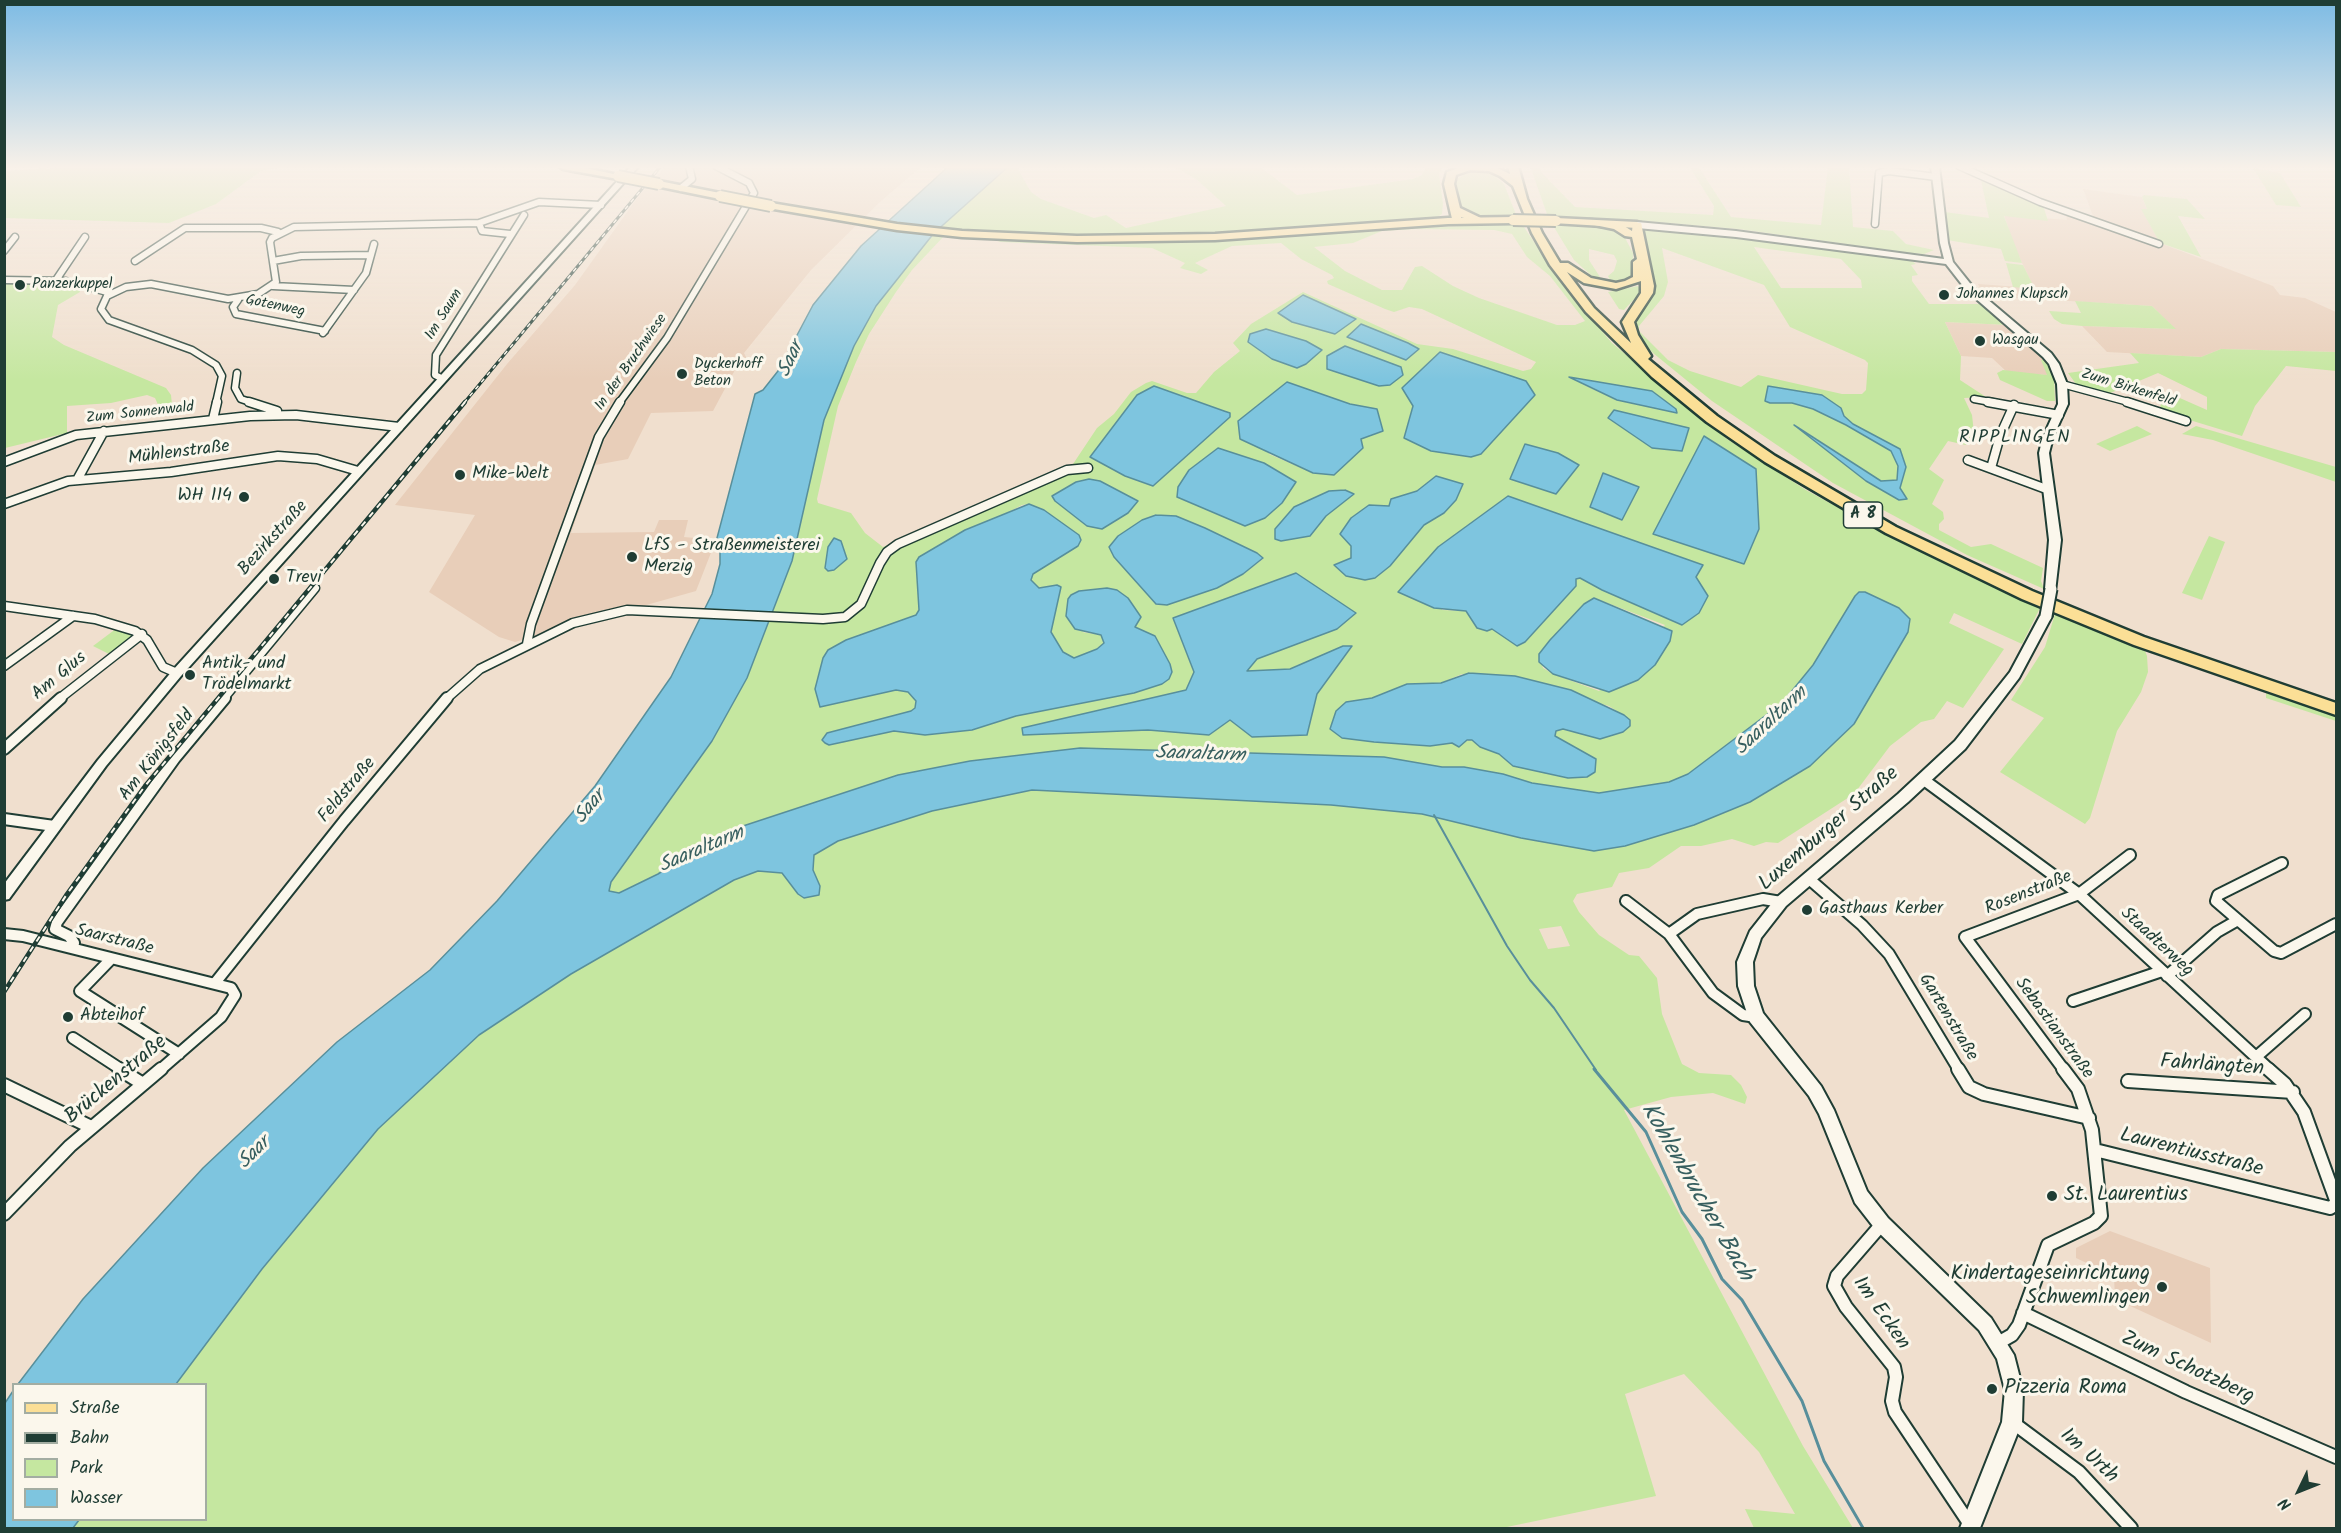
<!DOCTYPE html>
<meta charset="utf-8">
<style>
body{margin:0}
#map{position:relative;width:2341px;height:1533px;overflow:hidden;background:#f0dfce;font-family:Kalam,sans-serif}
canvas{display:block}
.frame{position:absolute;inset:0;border:6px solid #1f3d34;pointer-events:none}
.legend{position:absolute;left:12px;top:1383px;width:195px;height:138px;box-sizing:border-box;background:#fbf7ec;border:2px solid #a3ada2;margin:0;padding:8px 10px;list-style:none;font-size:18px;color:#1f3d34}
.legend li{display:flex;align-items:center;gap:12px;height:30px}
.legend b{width:30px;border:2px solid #a3ada2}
.north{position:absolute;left:2269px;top:1461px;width:60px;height:60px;-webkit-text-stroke:4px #fbf7ec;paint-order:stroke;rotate:227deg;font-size:16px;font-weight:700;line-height:24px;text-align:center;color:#1f3d34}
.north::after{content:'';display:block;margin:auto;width:21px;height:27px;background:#1f3d34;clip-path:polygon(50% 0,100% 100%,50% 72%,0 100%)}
</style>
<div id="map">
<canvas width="2341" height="1533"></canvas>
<div class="frame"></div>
<ul class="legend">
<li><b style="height:8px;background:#fbdf96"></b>Straße</li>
<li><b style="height:8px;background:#1f3d34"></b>Bahn</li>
<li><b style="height:16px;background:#c5e7a0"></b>Park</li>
<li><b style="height:16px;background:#7ec5df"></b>Wasser</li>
</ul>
<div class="north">N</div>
</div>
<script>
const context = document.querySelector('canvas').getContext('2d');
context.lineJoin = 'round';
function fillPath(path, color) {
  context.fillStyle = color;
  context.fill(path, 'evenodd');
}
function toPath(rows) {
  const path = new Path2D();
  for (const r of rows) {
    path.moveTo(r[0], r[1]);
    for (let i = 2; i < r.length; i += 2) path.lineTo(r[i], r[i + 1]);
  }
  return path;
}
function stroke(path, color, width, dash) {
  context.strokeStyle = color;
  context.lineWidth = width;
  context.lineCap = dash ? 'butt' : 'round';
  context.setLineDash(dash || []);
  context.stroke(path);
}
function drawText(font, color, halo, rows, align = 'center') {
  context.font = font + ' Kalam,sans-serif';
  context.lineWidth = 6;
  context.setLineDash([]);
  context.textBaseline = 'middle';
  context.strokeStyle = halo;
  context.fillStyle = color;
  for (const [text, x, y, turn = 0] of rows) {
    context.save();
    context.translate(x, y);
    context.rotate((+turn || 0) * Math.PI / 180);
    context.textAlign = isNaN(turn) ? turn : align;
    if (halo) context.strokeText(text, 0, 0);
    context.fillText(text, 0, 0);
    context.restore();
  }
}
const built = toPath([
 [666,166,922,166,880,202,811,270,744,353,750,365,736,368,713,411,651,413,628,459,595,465,571,533,654,532,659,520,688,520,684,537,716,540,696,591,515,642,499,637,429,592,475,515,395,505,507,364,575,285,640,194],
 [2083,189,2142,197,2147,209,2142,209,2160,243,2273,286,2280,295,2305,298,2336,312,2336,352,2221,349,2201,357,2107,352,2082,326,2175,329,2152,306,1984,296,1978,284,2034,288,2014,246,2004,215,2067,220,2066,214,2094,219],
 [1945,322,2008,325,2033,345,2046,360,2042,361,2048,375,2008,373,1992,358,1961,356],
 [2110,1231,2210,1268,2211,1343,2115,1299,2114,1276,2076,1258,2076,1248]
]);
const green = toPath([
 [89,166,288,166,261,171,216,204,169,223,5,218,5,171],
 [1009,166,1019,166,1018,169,1031,192,1041,199,1094,218,1106,215,1126,228,1226,206,1196,179,1173,166,1259,166,1297,195,1413,179,1422,175,1427,166,1444,166,1439,174,1443,203,1442,214,1436,218,1214,234,1522,224,1564,287,1612,343,1727,439,1806,490,1903,543,2040,608,2022,644,1954,613,1949,623,2004,649,1963,708,1947,701,1934,719,1921,722,1890,746,1854,794,1778,843,1766,842,1754,846,1732,839,1701,846,1681,846,1649,868,1619,873,1612,887,1577,894,1573,901,1579,912,1599,935,1629,955,1639,956,1657,978,1662,1014,1682,1064,1699,1073,1731,1075,1741,1085,1747,1097,1745,1104,1713,1093,1671,1097,1624,1110,1803,1446,1853,1528,1754,1528,1745,1509,1795,1514,1759,1452,1684,1374,1625,1394,1656,1496,1502,1528,73,1528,79,1520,206,1520,206,1384,176,1384,262,1269,378,1129,479,1035,571,974,734,880,758,871,783,873,798,894,804,898,820,886,813,870,814,854,838,841,932,811,1032,790,1331,805,1422,814,1521,838,1594,851,1625,846,1694,825,1750,802,1810,766,1855,596,1813,665,1782,703,1688,774,1669,783,1599,793,1532,783,1503,774,1464,767,1442,767,1384,757,1080,748,970,761,898,775,743,826,701,846,658,874,618,893,609,891,611,882,712,741,747,678,792,561,824,420,854,346,876,306,934,233,946,234,912,270,896,292,869,334,856,362,838,406,817,499,818,503,851,513,865,533,883,547,1073,464,1097,428,1114,414,1131,392,1146,383,1152,381,1187,393,1196,393,1214,372,1240,351,1233,343,1251,324,1303,292,1417,344,1453,349,1523,371,1531,369,1536,362,1422,309,1409,307,1394,312,1385,309,1328,284,1327,281,1334,278,1332,275,1301,259,1281,243,1232,246,1195,263,1208,270,1201,274,1180,268,1185,263,1152,248,1000,242,996,240,1007,234,939,228],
 [1416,229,1494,230,1512,234,1527,257,1550,276,1585,321,1575,325,1557,325,1479,298,1453,286,1422,266,1415,267,1402,290,1382,290,1345,271,1314,247,1353,243,1382,231],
 [1286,382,1350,404,1377,409,1361,439,1313,473,1269,454],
 [1582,384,1652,391,1676,413,1617,400],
 [1137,395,1230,413,1230,417,1153,486,1125,476,1090,457],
 [1413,406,1431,451,1404,438],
 [1436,476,1444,513,1424,525,1407,544,1335,564,1351,558,1351,546,1390,506,1391,499,1417,491],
 [1100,481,1138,501,1128,513,1102,529,1055,501],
 [1029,504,1044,510,1078,546,1033,574,1031,580,1039,588,1057,585,1060,588,1051,632,1063,652,1074,658,1097,649,1104,643,1101,635,1082,632,1141,617,1135,627,1147,632,1016,716,972,730,925,735,894,731,829,745,911,711,915,708,916,701,908,692,896,690,828,650,846,640,916,615,919,610,916,562,1022,505],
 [1176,516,1257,553,1263,559,1243,574,1217,588,1167,605,1156,604,1114,557,1109,547],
 [1452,537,1703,565,1696,577,1681,625,1602,590,1581,578,1576,579,1576,586,1525,642,1517,645,1492,629,1477,628,1466,611,1442,610,1438,547],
 [1594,598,1665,625,1599,691,1553,674,1543,668,1539,654,1584,604],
 [1173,618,1306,640,1256,659,1247,671,1290,669,1343,646,1352,647,1317,694,1230,720,1209,735,1148,730,1023,735,1022,728,1186,690,1194,673],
 [1462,674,1477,674,1580,695,1589,701,1609,706,1630,720,1623,732,1600,739,1563,729,1556,731,1554,736,1568,778,1513,766,1499,754,1472,740,1430,746,1374,742,1346,702,1372,698,1407,684,1441,683],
 [1561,926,1570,946,1548,949,1539,929],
 [1530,166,1539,166,1541,172,1575,207,1713,215,1714,206,1689,166,1698,166,1731,217,1821,225,1828,166,1849,166,1853,227,1893,231,1906,244,1934,250,1924,254,1910,253,1738,229,1655,222,1548,217],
 [2253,168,2280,173,2301,207,2276,205],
 [1482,171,1494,175,1504,184,1517,217,1472,215,1460,208,1455,189,1458,178,1470,172],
 [1980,176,2043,205,2048,221,2004,216,2022,263,2005,261,2001,249,1947,240,1945,212,1989,218],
 [2144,195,2187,199,2205,219,2178,216,2201,257,2160,243,2141,209,2147,209,2142,197],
 [1552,224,1612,227,1622,232,1633,253,1634,274,1622,282,1610,280,1608,276,1614,271,1617,261,1614,255,1589,249,1589,260,1600,277,1593,277,1574,260],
 [1649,230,1766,240,1912,261,1916,264,1911,265,1918,275,1912,276,1912,281,1929,304,1981,304,2008,325,1945,322,1961,356,1960,380,1986,397,1964,398,1972,415,1974,433,1966,445,1948,441,1929,469,1944,480,1932,504,1943,512,1944,519,1939,524,1939,530,1971,547,1991,544,2043,568,2041,581,2044,589,1967,555,1833,483,1712,401,1653,353,1638,337,1633,324,1634,318,1650,298,1642,231],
 [1754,247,1841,259,1861,280,1862,288,1781,288],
 [1662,248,1764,285,1790,327,1865,360,1868,363,1866,390,1862,394,1842,394,1758,375,1741,387,1690,371,1668,360,1639,331,1639,326,1664,296,1668,282],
 [1768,386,1822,395,1841,408,1844,416,1853,424,1900,449,1906,467,1900,488,1906,499,1899,500,1866,481,1795,425,1881,481,1897,480,1898,466,1891,451,1846,425,1813,409,1792,403,1770,403],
 [2006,263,2023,265,2035,289,2013,287],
 [8,283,45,283,79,288,80,292,58,305,52,337,64,345,166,388,171,395,172,405,160,409,155,398,147,395,111,403,67,406,67,433,5,448,5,286],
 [1638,286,1641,292,1624,310,1619,309,1608,292],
 [2075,301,2152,306,2176,329,2082,326,2062,324,2054,319,2049,311,2081,313],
 [2221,349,2336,352,2336,371,2286,366,2255,406,2242,436,2160,411,2161,401,2173,395,2207,410,2207,397,2158,373,2108,394,2076,384,2068,373,2139,363,2130,353,2201,357],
 [2041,360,2046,360,2054,375,2055,401,2047,401,2000,380,1997,373,2003,370,2047,375],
 [2137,426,2152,434,2110,451,2096,444],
 [2196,426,2336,467,2336,482,2213,440,2182,434],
 [2209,536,2225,542,2202,600,2182,593],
 [2055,614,2145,651,2147,656,2148,672,2141,692,2117,731,2090,818,2085,824,2000,772,2044,718,2011,700,2045,647],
 [117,628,134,635,133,637,109,654,93,646],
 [2266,693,2336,716,2336,721,2266,698]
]);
const water = toPath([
 [949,166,1009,166,934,233,876,306,854,346,824,420,792,561,747,678,712,741,611,882,609,891,619,893,658,874,701,846,743,826,898,775,970,761,1080,748,1384,757,1442,767,1464,767,1503,774,1532,783,1599,793,1669,782,1688,774,1782,703,1813,665,1855,596,1859,592,1865,592,1899,608,1910,619,1908,632,1854,724,1810,766,1750,802,1694,825,1625,846,1594,851,1521,838,1422,814,1331,805,1032,790,932,811,838,841,814,855,813,870,820,886,819,895,804,898,798,894,782,873,758,871,734,880,571,974,479,1035,378,1129,262,1269,176,1384,18,1384,83,1299,203,1168,337,1042,430,970,497,901,595,786,671,677,712,594,720,564,720,542,717,538,755,394,763,390,778,371,813,305,861,246,949,166],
 [1303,295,1356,319,1335,334,1292,322,1278,313,1303,295],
 [1361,324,1408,343,1419,349,1406,360,1347,337,1361,324],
 [1266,329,1306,341,1322,350,1306,364,1297,368,1272,359,1248,342,1250,334,1266,329],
 [1345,346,1401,367,1403,375,1390,385,1379,386,1327,369,1327,356,1345,346],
 [1440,352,1526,381,1535,395,1481,454,1471,457,1431,451,1404,438,1413,406,1402,388,1440,352],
 [1569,377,1652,391,1676,409,1677,413,1617,400,1569,377],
 [1287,382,1350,404,1377,409,1383,431,1361,439,1363,448,1334,475,1313,473,1240,439,1238,421,1287,382],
 [1154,386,1224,411,1230,413,1230,417,1153,486,1125,476,1090,457,1137,395,1154,386],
 [1768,386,1822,395,1841,408,1844,416,1853,424,1900,449,1906,467,1900,488,1907,499,1899,500,1866,481,1794,425,1881,481,1897,480,1898,466,1891,451,1846,425,1813,409,1792,403,1770,403,1765,401,1768,386],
 [1614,410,1689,428,1682,451,1652,448,1608,418,1614,410],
 [1704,436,1756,469,1759,529,1744,564,1653,534,1704,436],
 [1525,444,1558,453,1579,465,1556,494,1510,479,1525,444],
 [1218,448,1264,463,1296,482,1282,503,1265,518,1245,526,1177,497,1178,487,1189,470,1218,448],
 [1603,473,1639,487,1622,520,1590,507,1603,473],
 [1436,476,1463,484,1456,500,1444,513,1424,525,1390,566,1375,578,1365,580,1346,576,1334,565,1351,558,1351,546,1340,534,1351,518,1369,505,1389,506,1391,499,1417,491,1436,476],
 [1089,479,1100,481,1138,501,1128,513,1102,529,1087,526,1055,501,1052,496,1076,482,1089,479],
 [1345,490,1354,494,1326,516,1310,536,1281,541,1275,539,1275,529,1294,507,1329,491,1345,490],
 [1508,496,1703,565,1696,577,1708,596,1699,613,1682,625,1602,590,1580,578,1576,579,1576,586,1525,642,1517,646,1492,629,1487,631,1477,628,1466,611,1434,608,1398,592,1438,547,1508,496],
 [1029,504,1044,510,1079,535,1081,540,1078,546,1033,574,1031,580,1039,588,1057,585,1061,587,1051,632,1063,652,1074,658,1097,649,1104,643,1101,635,1075,629,1066,616,1068,599,1071,595,1079,591,1107,588,1117,590,1128,598,1141,617,1135,627,1155,636,1170,664,1172,672,1169,679,1162,684,1134,693,1016,716,972,730,925,735,894,731,829,745,825,743,822,740,827,733,911,711,915,708,916,701,908,692,896,690,820,707,815,689,823,658,828,650,846,640,916,615,919,610,916,562,919,557,965,530,1029,504],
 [1156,515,1176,516,1205,528,1257,553,1263,558,1243,574,1217,588,1167,605,1156,604,1114,557,1109,547,1118,536,1142,520,1156,515],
 [834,538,841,541,847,559,834,570,828,571,825,568,828,547,834,538],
 [1296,573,1356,613,1337,629,1257,659,1247,671,1290,669,1343,646,1352,646,1317,694,1307,735,1252,737,1230,720,1209,735,1148,730,1023,735,1022,728,1186,690,1194,672,1173,618,1296,573],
 [1594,598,1672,631,1670,641,1655,665,1638,680,1609,692,1553,674,1539,662,1539,654,1550,640,1584,604,1594,598],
 [1469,673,1515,676,1571,690,1624,715,1630,720,1630,726,1623,732,1600,739,1563,729,1556,731,1555,736,1596,759,1595,772,1587,777,1568,778,1513,766,1499,754,1480,747,1472,740,1467,740,1459,747,1452,743,1430,746,1374,742,1342,738,1330,729,1336,711,1346,702,1372,698,1407,684,1441,683,1469,673],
 [13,1391,14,1520,79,1520,73,1528,5,1528,5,1403,13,1391]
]);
const streamFar1 = toPath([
 [1434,815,1507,946,1530,980,1554,1008,1596,1070]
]);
const stream = toPath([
 [1594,1069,1646,1132,1682,1212,1702,1239,1722,1279,1742,1300,1802,1401,1824,1461,1863,1528]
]);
const minorFar3 = toPath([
 [1959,166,2040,202,2159,244],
 [681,188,692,179,689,166],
 [479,223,482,231,510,234],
 [1875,224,1879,173,1889,171,1936,177],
 [4,251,15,237],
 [135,261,185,228,261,228,278,232],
 [273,261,301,256,371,255],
 [4,280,66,281,111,293],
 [56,280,85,237],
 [273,286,354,290],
 [238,300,233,307,236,314,325,331],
 [323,333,366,273,374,244],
 [237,373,235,388,241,399,253,403],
 [443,379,435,375,436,355,524,215],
 [2062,384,2132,403],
 [1974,399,1996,403],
 [216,403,222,376,216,365,192,350,109,320,101,309,107,296,126,287,151,284,228,299,258,294,276,282,270,242,272,238,294,227,479,223,539,202,601,205],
 [619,403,667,338,754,193,749,183,716,166]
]);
const minorFar2 = toPath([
 [249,402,277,411],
 [1988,402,2059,415],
 [2127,402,2186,421],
 [213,419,217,402],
 [1968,460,2049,490],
 [4,462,76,435,250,416,296,415,399,427],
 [1991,468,2000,436,2014,405],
 [77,480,104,431],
 [4,504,68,481,171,472,278,456,317,459,358,471],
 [4,606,95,619,135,631,147,640,163,667,177,673],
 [527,644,531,624,599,437,620,402],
 [4,666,73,616],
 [59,699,142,634],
 [223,699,315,588],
 [446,699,480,669,573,623,627,610,823,619,845,617,861,604,880,563,887,552,898,544,1067,470,1088,468]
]);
const minorFar1 = toPath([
 [4,749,61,698],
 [1924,780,2079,894,2270,1070],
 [4,819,54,826],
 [2282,863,2218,895,2216,901,2274,951,2281,953,2336,924],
 [1808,878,1862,925,1889,954,1959,1070],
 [1626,901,1669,934,1697,914,1763,899,1781,902],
 [4,934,23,936,231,988,235,995,221,1017,160,1070],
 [1669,934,1713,993,1743,1015,1756,1017],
 [73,948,74,943,69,936,55,929,57,922,175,758,225,698],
 [111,959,80,991,179,1054],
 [2167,976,2217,932,2238,920],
 [215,983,344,821,447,698],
 [2073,1001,2162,971],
 [73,1038,122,1070],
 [2256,1057,2305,1014],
 [2064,1070,1965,937,2079,894,2130,855]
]);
const minor = toPath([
 [119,1069,143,1084],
 [1958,1069,1969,1087,1984,1094,2089,1118],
 [2268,1069,2285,1084,2304,1112,2336,1200],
 [2128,1081,2293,1092],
 [4,1085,91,1127],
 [2095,1150,2330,1208,2336,1204],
 [4,1214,70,1146,161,1069],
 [1882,1224,1837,1276,1834,1286,1846,1307,1894,1367,1896,1377,1892,1401,1895,1412,1971,1526],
 [2023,1313,2186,1392,2336,1457],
 [1998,1343,2012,1335,2019,1325,2048,1245,2094,1223,2101,1216,2092,1130,2078,1089,2063,1069],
 [2012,1422,2079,1472,2131,1528]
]);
const tertiary = toPath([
 [631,166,639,166,181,676,106,766,9,899,4,900,4,884,98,760,173,670,631,166]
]);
const secondary = toPath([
 [1931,166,1939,166,1948,243,1953,262,1973,287,2051,353,2059,364,2067,384,2068,404,2053,437,2049,453,2061,540,2055,592,2051,593,2045,589,2049,540,2039,453,2043,437,2058,404,2057,384,2049,364,2043,357,1967,291,1946,264,1736,237,1637,228,1633,225,1637,222,1736,231,1944,259,1940,243,1931,166],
 [2046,612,2052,616,2019,678,1965,749,1908,802,1786,906,1761,938,1753,962,1754,986,1763,1013,1821,1086,1834,1110,1867,1191,1888,1218,1991,1318,2014,1355,2023,1390,2022,1422,1980,1528,1960,1528,2002,1422,2005,1390,1997,1359,1979,1330,1876,1230,1855,1203,1819,1114,1809,1096,1750,1022,1738,986,1737,962,1750,931,1776,898,1898,794,1955,741,2010,672,2040,616,2046,612]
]);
const primary = toPath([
 [559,166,576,166,623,176,618,179,563,169,559,166],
 [659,181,720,193,725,196,720,199,656,186,654,184,659,181],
 [771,203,897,224,962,231,1077,236,1215,234,1448,218,1513,217,1518,220,1513,223,1448,224,1215,240,1077,242,962,237,897,230,768,208,766,206,771,203],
 [1556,218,1637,222,1642,225,1637,228,1553,223,1553,219,1556,218]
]);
const motorway = toPath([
 [1464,166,1493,166,1510,174,1508,166,1518,166,1527,199,1542,233,1560,263,1568,263,1591,278,1616,283,1625,281,1633,277,1633,262,1637,259,1632,237,1625,236,1614,229,1590,224,1590,220,1621,224,1632,231,1633,223,1641,223,1654,286,1653,293,1634,322,1638,335,1651,356,1648,359,1717,416,1775,456,1896,527,2032,591,2144,637,2336,703,2336,715,2134,645,2022,599,1886,533,1765,462,1707,422,1652,377,1586,312,1550,265,1532,233,1513,186,1500,176,1489,171,1470,170,1456,175,1454,184,1460,208,1485,220,1480,223,1461,217,1461,223,1453,223,1444,184,1447,172,1464,166],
 [1567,272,1584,283,1616,289,1641,281,1641,293,1622,322,1631,343,1594,308,1567,272]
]);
const railFar1 = toPath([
 [464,403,661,166]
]);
const rail = toPath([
 [4,992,67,894,145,786,465,402]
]);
const secondaryBridge = toPath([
 [2046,616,2051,589]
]);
const primaryBridge = toPath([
 [618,176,659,184],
 [720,196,771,206],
 [1513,220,1556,221]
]);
const markers = [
 [20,285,6,"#1f3d34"],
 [1944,295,6,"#1f3d34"],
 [1980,341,6,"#1f3d34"],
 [682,374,6,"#1f3d34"],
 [460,475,6,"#1f3d34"],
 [244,497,6,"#1f3d34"],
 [632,557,6,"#1f3d34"],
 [274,579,6,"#1f3d34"],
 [190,675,6,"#1f3d34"],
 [1807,910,6,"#1f3d34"],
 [68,1017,6,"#1f3d34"],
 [2052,1196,6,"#1f3d34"],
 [2162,1287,6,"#1f3d34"],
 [1992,1389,6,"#1f3d34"]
];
const farPoinames = [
 ["Panzerkuppel",32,285],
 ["Johannes Klupsch",1956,295],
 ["Wasgau",1992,341],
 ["Dyckerhoff",694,365],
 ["Beton",694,382]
];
const farStreetnames = [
 ["Gotenweg",275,307,12],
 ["Im Saum",445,315,-58],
 ["In der Bruchwiese",632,363,-55],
 ["Zum Birkenfeld",2128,389,17],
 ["Zum Sonnenwald",140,414,-6]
];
const shields = [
 [1863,515,39]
];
const shieldNames = [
 ["A 8",1863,515]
];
const farQuarternames = [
 ["RIPPLINGEN",2015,439]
];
const streetNames = [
 ["Mühlenstraße",179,454,-7],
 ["Bezirkstraße",274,539,-48],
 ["Am Glus",60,677,-40],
 ["Am Königsfeld",158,756,-52],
 ["Feldstraße",348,791,-50],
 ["Rosenstraße",2029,894,-22],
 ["Saarstraße",114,941,14],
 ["Staadterweg",2156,943,43],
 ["Gartenstraße",1947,1018,59],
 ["Sebastianstraße",2053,1029,54]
];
const poiNames = [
 ["Mike-Welt",472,475],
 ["WH 114",232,497,"right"],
 ["LfS - Straßenmeisterei",644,547],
 ["Merzig",644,568],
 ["Trevi",286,579],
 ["Antik- und",202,665],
 ["Trödelmarkt",202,686],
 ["Gasthaus Kerber",1819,910],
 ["Abteihof",80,1017]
];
const waterNames = [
 ["Saar",792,360,-65],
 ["Saaraltarm",1772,722,-43],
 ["Saaraltarm",1200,756,2],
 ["Saar",591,808,-50],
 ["Saaraltarm",702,851,-23],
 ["Saar",255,1154,-45]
];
const nearStreetnames = [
 ["Luxemburger Straße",1830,830,-41],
 ["Fahrlängten",2212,1067,4],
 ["Brückenstraße",117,1081,-40],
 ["Laurentiusstraße",2191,1154,14],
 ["Im Ecken",1880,1314,55],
 ["Zum Schotzberg",2187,1369,25],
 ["Im Urth",2088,1457,42]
];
const nearPoinames = [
 ["St. Laurentius",2064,1196],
 ["Kindertageseinrichtung",2150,1275,"right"],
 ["Schwemlingen",2150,1299,"right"],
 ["Pizzeria Roma",2004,1389]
];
const nearWaternames = [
 ["Kohlenbrucher Bach",1695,1193,60]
];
fillPath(built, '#e8ceb9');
fillPath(green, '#c5e7a0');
fillPath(water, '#7ec5df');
stroke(water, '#588f9b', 1.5);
stroke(streamFar1, '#588f9b', 2);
stroke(stream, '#588f9b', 3);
stroke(minorFar3, '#1f3d34', 9);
stroke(minorFar2, '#1f3d34', 11);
stroke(minorFar1, '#1f3d34', 14);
stroke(minor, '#1f3d34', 16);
stroke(tertiary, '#1f3d34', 4);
stroke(secondary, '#1f3d34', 4);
stroke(primary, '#1f3d34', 5);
stroke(motorway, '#1f3d34', 5);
stroke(minorFar3, '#fbf7ec', 6);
stroke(minorFar2, '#fbf7ec', 8);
stroke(minorFar1, '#fbf7ec', 10);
stroke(minor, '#fbf7ec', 12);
fillPath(tertiary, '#fbf7ec');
fillPath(secondary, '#fbf7ec');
fillPath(primary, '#fbdf96');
fillPath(motorway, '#fbdf96');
stroke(railFar1, '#1f3d34', 3);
stroke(rail, '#1f3d34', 4.5);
stroke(railFar1, '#fbf7ec', 1.5, [4.5]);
stroke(rail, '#fbf7ec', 2, [6]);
stroke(secondaryBridge, '#1f3d34', 15, []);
stroke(primaryBridge, '#1f3d34', 14, []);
stroke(secondaryBridge, '#fbf7ec', 11);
stroke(primaryBridge, '#fbdf96', 10);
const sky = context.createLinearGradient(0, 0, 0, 380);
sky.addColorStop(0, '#7dbbe4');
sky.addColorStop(0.44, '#f8f1e9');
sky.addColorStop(1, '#f8f1e900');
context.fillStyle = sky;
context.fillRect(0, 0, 2341, 380);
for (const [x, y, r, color] of markers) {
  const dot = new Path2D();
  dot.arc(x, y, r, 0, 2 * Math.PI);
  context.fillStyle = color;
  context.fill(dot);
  stroke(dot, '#fbf7ec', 2);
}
drawText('15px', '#1f3d34', '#fbf7ec', farPoinames, 'left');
drawText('15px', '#1f3d34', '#fbf7ec', farStreetnames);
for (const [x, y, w] of shields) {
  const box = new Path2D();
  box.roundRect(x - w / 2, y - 13, w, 26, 4.5);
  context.fillStyle = '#fbf7ec';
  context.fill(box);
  stroke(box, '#1f3d34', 1.5);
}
drawText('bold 16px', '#1f3d34', null, shieldNames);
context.letterSpacing = '1.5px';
drawText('18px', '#1f3d34', '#fbf7ec', farQuarternames);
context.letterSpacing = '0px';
drawText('18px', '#1f3d34', '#fbf7ec', streetNames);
drawText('18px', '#1f3d34', '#fbf7ec', poiNames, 'left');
drawText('italic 20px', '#375f5f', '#fbf7ec', waterNames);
drawText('21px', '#1f3d34', '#fbf7ec', nearStreetnames);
drawText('21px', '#1f3d34', '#fbf7ec', nearPoinames, 'left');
drawText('italic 24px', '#375f5f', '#fbf7ec', nearWaternames);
</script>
